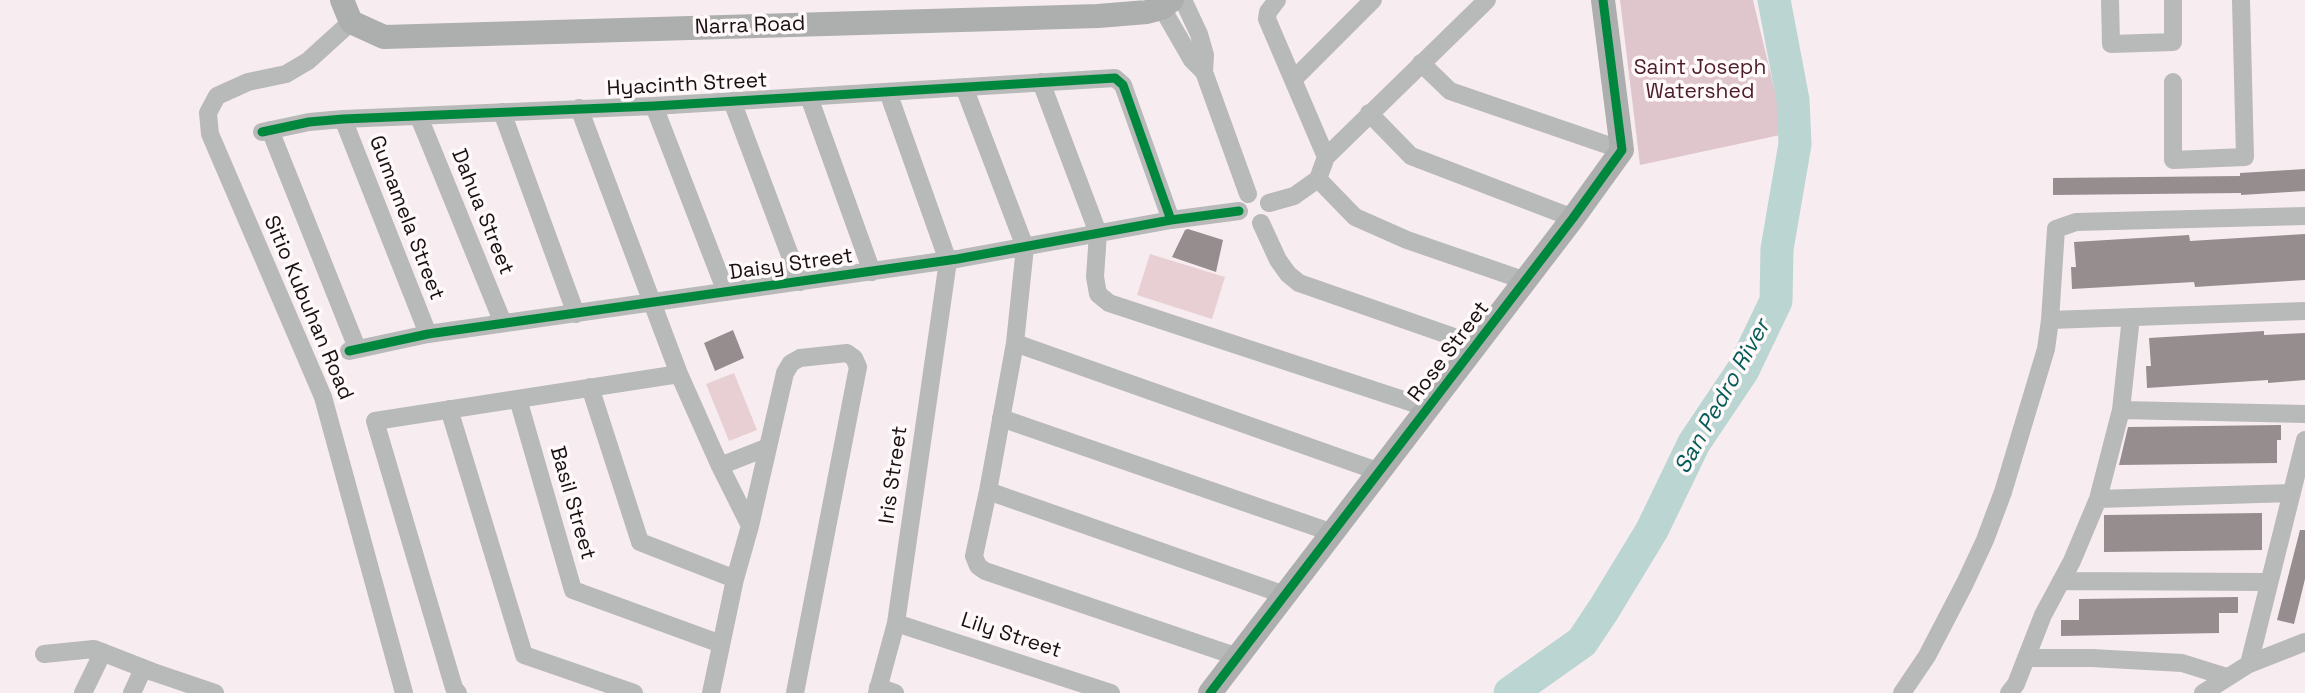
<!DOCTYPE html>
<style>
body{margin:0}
canvas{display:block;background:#f7ecef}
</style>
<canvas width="2305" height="693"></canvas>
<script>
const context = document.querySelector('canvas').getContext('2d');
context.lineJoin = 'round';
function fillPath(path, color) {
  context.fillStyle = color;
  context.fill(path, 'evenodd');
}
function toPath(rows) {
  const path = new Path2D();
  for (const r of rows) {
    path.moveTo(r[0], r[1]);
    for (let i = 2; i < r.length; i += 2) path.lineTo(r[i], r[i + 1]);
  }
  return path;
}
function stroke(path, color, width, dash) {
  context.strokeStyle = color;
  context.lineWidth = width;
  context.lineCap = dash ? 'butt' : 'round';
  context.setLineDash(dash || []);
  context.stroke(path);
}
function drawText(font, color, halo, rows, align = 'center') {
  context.font = font + ' "Space Grotesk",sans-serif';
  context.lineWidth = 7;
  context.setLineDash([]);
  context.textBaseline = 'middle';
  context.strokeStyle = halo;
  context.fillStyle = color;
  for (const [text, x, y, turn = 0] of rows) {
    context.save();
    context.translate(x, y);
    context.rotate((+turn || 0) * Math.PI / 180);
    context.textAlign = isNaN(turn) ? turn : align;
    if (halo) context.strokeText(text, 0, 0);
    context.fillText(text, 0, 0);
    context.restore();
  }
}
const green = toPath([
 [1150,254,1225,277,1212,319,1137,295],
 [734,373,757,430,729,441,706,384]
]);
const forest = toPath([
 [1620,0,1753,0,1785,134,1640,165]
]);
const river = toPath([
 [1510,693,1582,642,1604,609,1652,530,1694,443,1743,370,1776,301,1777,249,1795,144,1793,100,1774,0]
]);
const building = toPath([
 [2305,169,2305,191,2241,195,2241,193,2053,195,2053,178,2240,176,2240,173],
 [1188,229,1223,240,1216,272,1172,257,1185,230],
 [2305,234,2305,280,2195,287,2194,282,2072,289,2071,267,2076,267,2074,242,2189,235,2190,241],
 [733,330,744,358,715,371,704,343],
 [2264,331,2264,335,2305,333,2305,380,2268,383,2268,380,2147,388,2146,366,2151,366,2149,338],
 [2281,425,2281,440,2277,440,2277,463,2119,465,2128,427],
 [2262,513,2262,550,2104,552,2104,515],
 [2300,530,2305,530,2305,579,2294,624,2277,620],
 [2238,597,2238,613,2219,613,2219,633,2061,636,2061,620,2079,620,2079,599]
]);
const street = toPath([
 [1183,0,1199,34,1205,55,1204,72,1248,194],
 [1277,0,1268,12,1267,19,1326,157],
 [2110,0,2111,44,2173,42,2173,0],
 [1162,8,1192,60,1204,72],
 [351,22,308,61,286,74,248,82,217,96,208,113,210,134,323,397,404,693],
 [1421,63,1450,91,1622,150],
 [1294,79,1373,0],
 [1041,82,1098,233,1095,277,1098,294,1109,303,1428,408],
 [2173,82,2173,160,2245,157,2241,0],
 [964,87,1025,247,1015,343,988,491],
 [809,97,872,272],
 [732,101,800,282],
 [654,106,726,292],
 [579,108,679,374,720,466,750,526,735,579,711,693],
 [502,112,576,314],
 [1369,113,1411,156,1573,218],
 [419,117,503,323],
 [343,119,428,334],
 [270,130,357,348],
 [262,132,309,122,343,119,654,106,1115,78,1123,85,1171,220],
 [1318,179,1355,217,1407,240,1526,281],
 [1269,203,1294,196,1318,179,1326,157,1487,0],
 [1261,223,1278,260,1288,274,1299,283,1477,345],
 [2050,320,2305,311],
 [1015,343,1380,472],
 [349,351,428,334,957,259,1171,220,1239,211],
 [590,387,640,542,735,579],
 [518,399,573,590,721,644],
 [449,409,524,655,634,693],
 [2121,410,2305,414],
 [1001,418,1333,533],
 [720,466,768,447],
 [2098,499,2292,493],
 [750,526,785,373,791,363,800,358,847,353,854,358,858,367,795,693],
 [2061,581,2269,582],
 [896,623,1111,693],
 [44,654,94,649,153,672,215,693],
 [1238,657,985,571,978,566,974,556,988,491,1285,595],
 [2026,658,2092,658,2182,663,2227,677],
 [2249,664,2305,440],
 [878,687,895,693],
 [83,693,103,652],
 [132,693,143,669],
 [458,693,454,688,375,421,679,374],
 [877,693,896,623,948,261,888,92],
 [1902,693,1927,656,1965,583,1985,540,2003,492,2046,349,2050,320,2056,229,2076,222,2305,216],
 [2009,693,2016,684,2043,615,2072,561,2098,499,2121,410,2131,317],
 [2203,693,2249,664,2305,642]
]);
const secondary = toPath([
 [342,0,351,22,384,37,1098,16,1147,12,1162,8,1172,0],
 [1210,693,1573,218,1622,150,1603,0]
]);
const cycleway = toPath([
 [262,132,309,122,343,119,654,106,1115,78,1123,85,1171,220],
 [349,351,428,334,957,259,1171,220,1239,211],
 [1210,693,1573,218,1622,150,1603,0]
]);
const streetNames = [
 ["Narra Road",750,26,-2],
 ["Hyacinth Street",687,85,-3],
 ["Dahua Street",482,212,68],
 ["Gumamela Street",406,218,69],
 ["Daisy Street",791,265,-8],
 ["Sitio Kubuhan Road",308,308,67],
 ["Rose Street",1449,352,-53],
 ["Iris Street",894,475,-82],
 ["Basil Street",572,503,74],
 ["Lily Street",1011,636,18]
];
const parkNames = [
 ["Saint Joseph",1700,68],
 ["Watershed",1700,92]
];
const waterNames = [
 ["San Pedro River",1723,397,-61]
];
fillPath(green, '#e7cfd4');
fillPath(forest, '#dfc6cc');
stroke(river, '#bbd5d2', 33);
fillPath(building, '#968d8f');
stroke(street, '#b8b9b9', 18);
stroke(secondary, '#adafaf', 24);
stroke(cycleway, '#00873e', 9);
drawText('21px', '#181012', '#fff9fa', streetNames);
drawText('21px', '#4b1c2a', '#fff9fa', parkNames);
drawText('italic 23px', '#055d59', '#fff9fa', waterNames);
</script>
